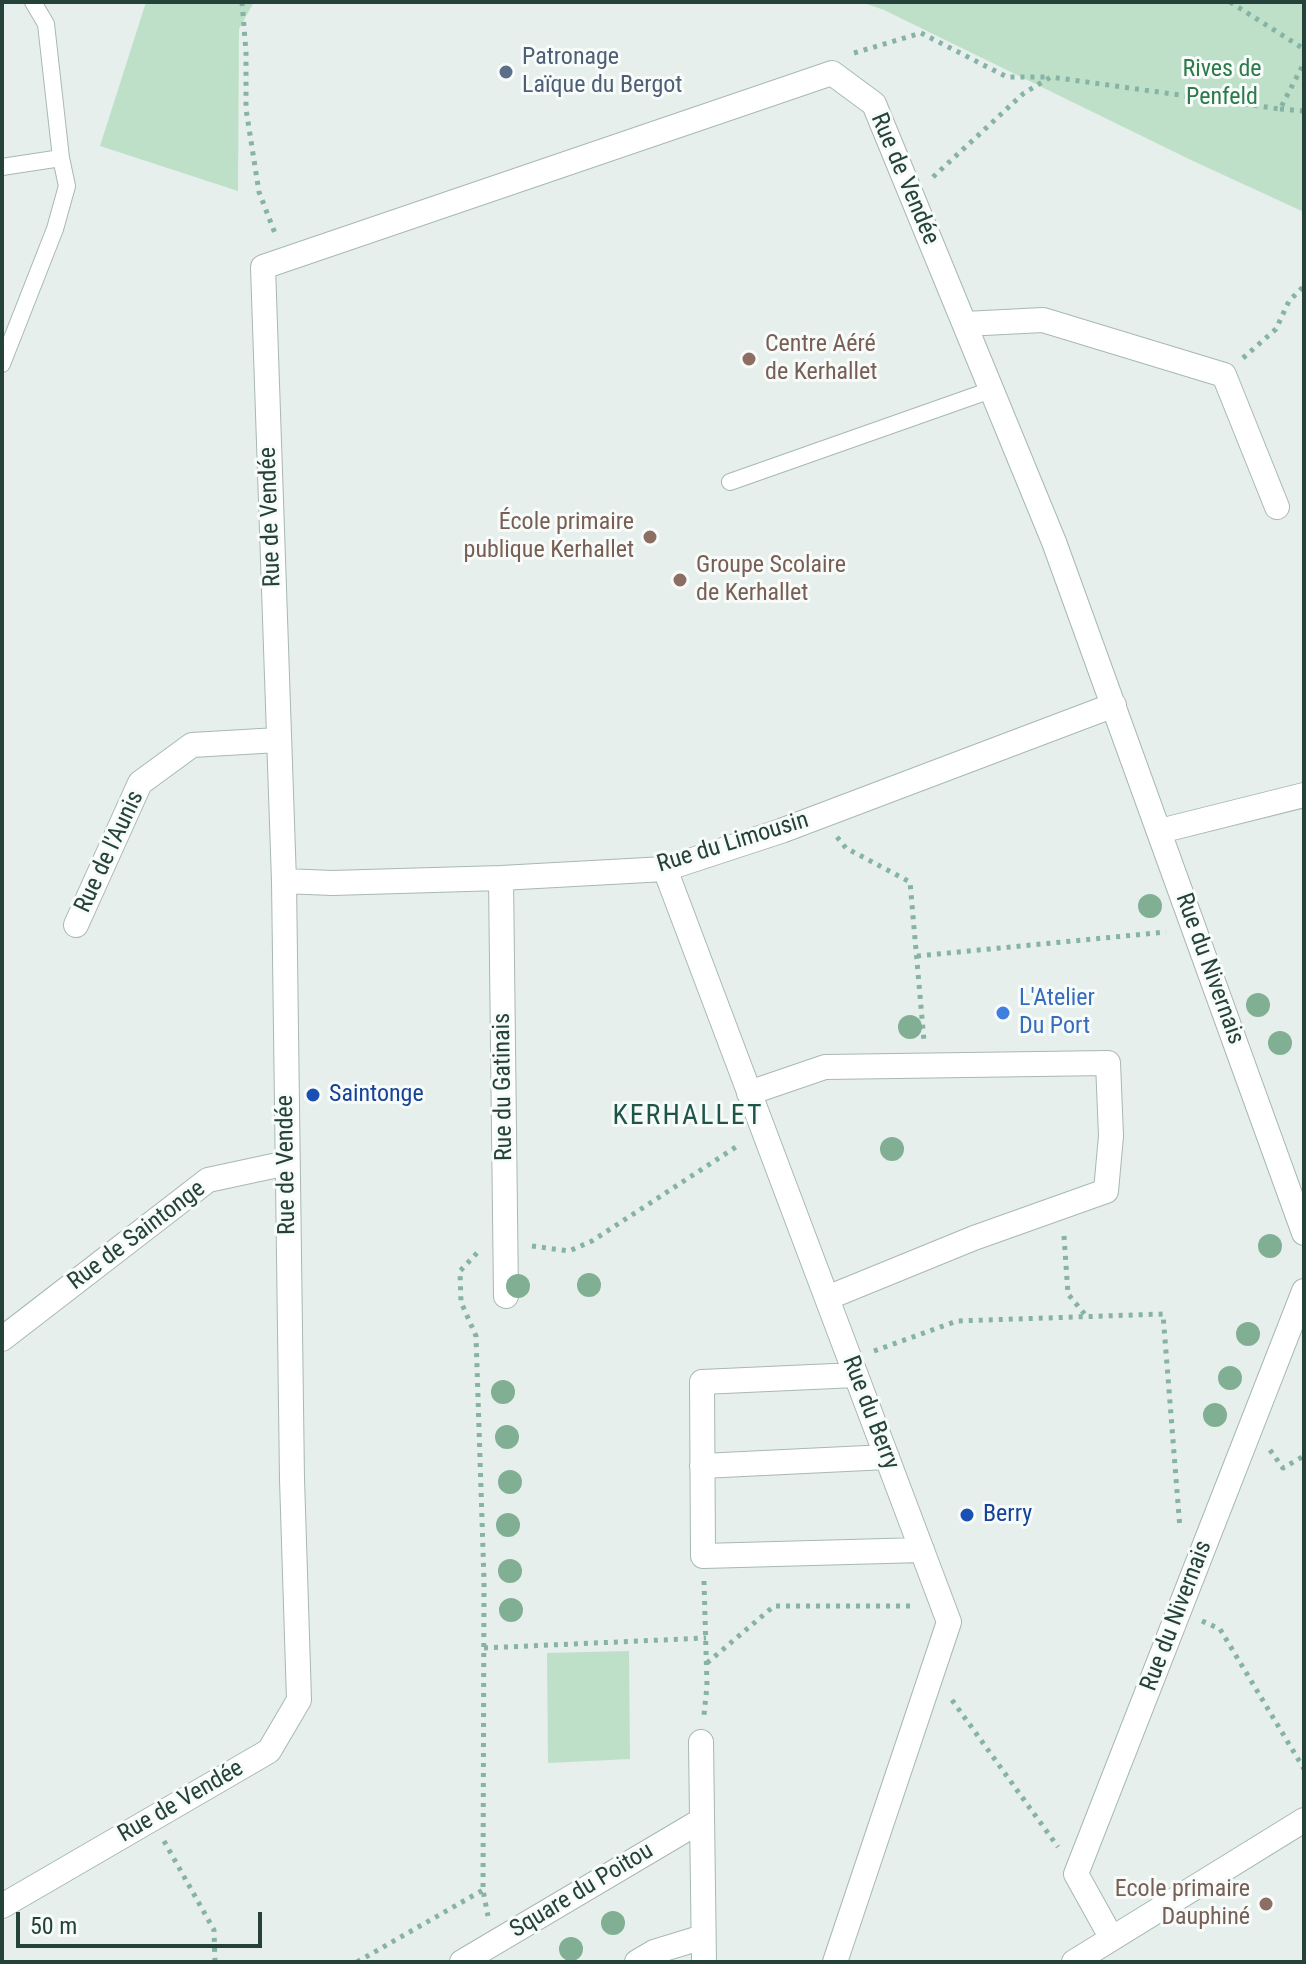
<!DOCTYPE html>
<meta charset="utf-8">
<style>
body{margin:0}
#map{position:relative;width:1306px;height:1964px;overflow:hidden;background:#e6efeb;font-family:"Roboto Condensed",sans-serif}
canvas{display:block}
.frame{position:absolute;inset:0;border:4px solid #24423a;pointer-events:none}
.scale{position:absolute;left:16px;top:1912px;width:246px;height:36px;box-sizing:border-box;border:4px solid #24423a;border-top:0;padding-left:10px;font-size:24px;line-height:28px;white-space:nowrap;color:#24423a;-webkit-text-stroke:6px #f7fbf9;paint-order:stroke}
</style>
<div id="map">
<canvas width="1306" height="1964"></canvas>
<div class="frame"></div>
<div class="scale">50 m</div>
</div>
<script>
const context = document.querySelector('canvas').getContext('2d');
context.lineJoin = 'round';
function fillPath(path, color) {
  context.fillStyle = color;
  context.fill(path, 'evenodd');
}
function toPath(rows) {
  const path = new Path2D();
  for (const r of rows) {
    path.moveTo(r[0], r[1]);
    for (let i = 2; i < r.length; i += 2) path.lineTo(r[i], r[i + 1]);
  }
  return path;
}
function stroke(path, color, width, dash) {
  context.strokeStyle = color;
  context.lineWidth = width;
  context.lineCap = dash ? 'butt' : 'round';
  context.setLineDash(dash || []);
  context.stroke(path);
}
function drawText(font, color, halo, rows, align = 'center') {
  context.font = font + ' "Roboto Condensed",sans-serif';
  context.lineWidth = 6;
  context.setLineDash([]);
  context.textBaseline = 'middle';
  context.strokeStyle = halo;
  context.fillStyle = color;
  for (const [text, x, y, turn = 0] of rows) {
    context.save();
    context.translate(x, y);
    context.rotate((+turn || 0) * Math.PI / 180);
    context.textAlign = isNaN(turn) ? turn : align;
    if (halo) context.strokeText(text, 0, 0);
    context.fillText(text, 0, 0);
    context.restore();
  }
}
const green = toPath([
 [146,2,254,2,239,29,238,191,100,146],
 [861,2,1304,2,1304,212,1193,161,884,10],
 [629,1651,630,1759,548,1763,547,1653]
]);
const path = toPath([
 [242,2,246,52,246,109,259,192,276,236],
 [1230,2,1304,49],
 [854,53,921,33,1007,77,1050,77],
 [1280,109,1304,111],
 [933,177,1024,93,1051,77,1280,109,1304,63],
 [1243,358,1276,329,1289,301,1304,286],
 [837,837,846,848,910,882,924,1041],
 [917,956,1166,932],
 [1064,1236,1068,1294,1087,1317],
 [532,1246,569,1251,592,1241,739,1145],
 [477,1253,460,1271,461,1302,476,1336,484,1581,483,1890,488,1916],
 [874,1351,957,1321,1163,1314,1180,1529],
 [1270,1450,1283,1468,1304,1456],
 [704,1581,707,1686,704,1715],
 [1202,1621,1220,1629,1304,1769],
 [484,1648,706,1638],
 [707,1663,774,1606,913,1606],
 [952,1700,1058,1847],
 [164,1841,214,1930,215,1962],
 [357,1962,483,1890]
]);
const service = toPath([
 [2,167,61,158,46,24,33,2],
 [2,364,55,229,67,186,61,158],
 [730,482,991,390]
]);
const minor = toPath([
 [965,324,1043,320,1224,375,1277,507],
 [1160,831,1304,795],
 [665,869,949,1622,835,1962],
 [501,878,506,1296],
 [284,881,332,883,501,878,665,869,781,831,1114,705],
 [76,925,140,783,192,745,278,740],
 [749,1093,825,1067,1108,1063,1111,1136,1106,1191,974,1238,827,1298],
 [2,1339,208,1180,287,1163],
 [856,1375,702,1382,703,1556,922,1550],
 [702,1466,887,1457],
 [701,1742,704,1962],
 [2,1906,269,1751,299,1700,292,1479,284,881,263,267,832,73,874,104,1054,542,1304,1233],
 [1111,1937,1076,1874,1304,1291],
 [462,1962,702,1820],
 [637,1962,654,1952,703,1937]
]);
const tertiary = toPath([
 [1074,1962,1304,1820]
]);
const trees = [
 [1150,906],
 [1258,1005],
 [910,1027],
 [1280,1043],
 [892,1149],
 [1270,1246],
 [589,1285],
 [518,1286],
 [1248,1334],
 [1230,1378],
 [503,1392],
 [1215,1415],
 [507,1437],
 [510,1482],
 [508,1525],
 [510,1571],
 [511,1610],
 [613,1923],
 [571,1949]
];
const markers = [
 [506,72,8,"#5c6f8a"],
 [749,359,8,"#8d6e63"],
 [650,537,8,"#8d6e63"],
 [680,580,8,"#8d6e63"],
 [1003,1013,8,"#3f7fe0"],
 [313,1095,8,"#1a4fb4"],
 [967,1515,8,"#1a4fb4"],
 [1266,1904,8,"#8d6e63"]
];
const serviceNames = [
 ["Patronage",522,58],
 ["Laïque du Bergot",522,86]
];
const parkNames = [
 ["Rives de",1222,70],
 ["Penfeld",1222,98]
];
const streetNames = [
 ["Rue de Vendée",904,179,67],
 ["Rue de Vendée",271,517,-92],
 ["Rue du Limousin",733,843,-17],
 ["Rue de l'Aunis",110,852,-65],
 ["Rue du Nivernais",1209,969,70],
 ["Rue du Gatinais",504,1087,-91],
 ["Rue de Vendée",287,1165,-91],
 ["Rue de Saintonge",137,1236,-37],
 ["Rue du Berry",870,1413,69],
 ["Rue du Nivernais",1177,1616,-69],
 ["Rue de Vendée",181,1802,-30],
 ["Square du Poitou",582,1891,-31]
];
const educationNames = [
 ["Centre Aéré",765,345],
 ["de Kerhallet",765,373],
 ["École primaire",634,523,"right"],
 ["publique Kerhallet",634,551,"right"],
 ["Groupe Scolaire",696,566],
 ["de Kerhallet",696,594],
 ["Ecole primaire",1250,1890,"right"],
 ["Dauphiné",1250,1918,"right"]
];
const shopNames = [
 ["L'Atelier",1019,999],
 ["Du Port",1019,1027]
];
const transitNames = [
 ["Saintonge",329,1095],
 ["Berry",983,1515]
];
const quarterNames = [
 ["KERHALLET",688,1117]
];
fillPath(green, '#bfe0c8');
stroke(service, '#a8b8b2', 18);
stroke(minor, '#a8b8b2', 26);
stroke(tertiary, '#a8b8b2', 26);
stroke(path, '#86b3a5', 5, [4, 6]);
stroke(service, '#fff', 16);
stroke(minor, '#fff', 24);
stroke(tertiary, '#fff', 24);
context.fillStyle = '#80af93';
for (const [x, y] of trees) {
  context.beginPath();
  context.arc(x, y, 12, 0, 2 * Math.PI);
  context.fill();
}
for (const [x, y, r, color] of markers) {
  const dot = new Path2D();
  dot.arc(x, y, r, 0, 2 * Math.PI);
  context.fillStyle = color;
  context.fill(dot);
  stroke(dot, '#f7fbf9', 3);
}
drawText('24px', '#4e5e75', '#f7fbf9', serviceNames, 'left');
drawText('24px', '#2d7a4b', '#f7fbf9', parkNames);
drawText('24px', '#24423a', '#f7fbf9', streetNames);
drawText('24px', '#785e54', '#f7fbf9', educationNames, 'left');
drawText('24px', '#366cbe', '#f7fbf9', shopNames, 'left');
drawText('24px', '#164399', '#f7fbf9', transitNames, 'left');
context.letterSpacing = '2px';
drawText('28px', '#1f5548', '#f7fbf9', quarterNames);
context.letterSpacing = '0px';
</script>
